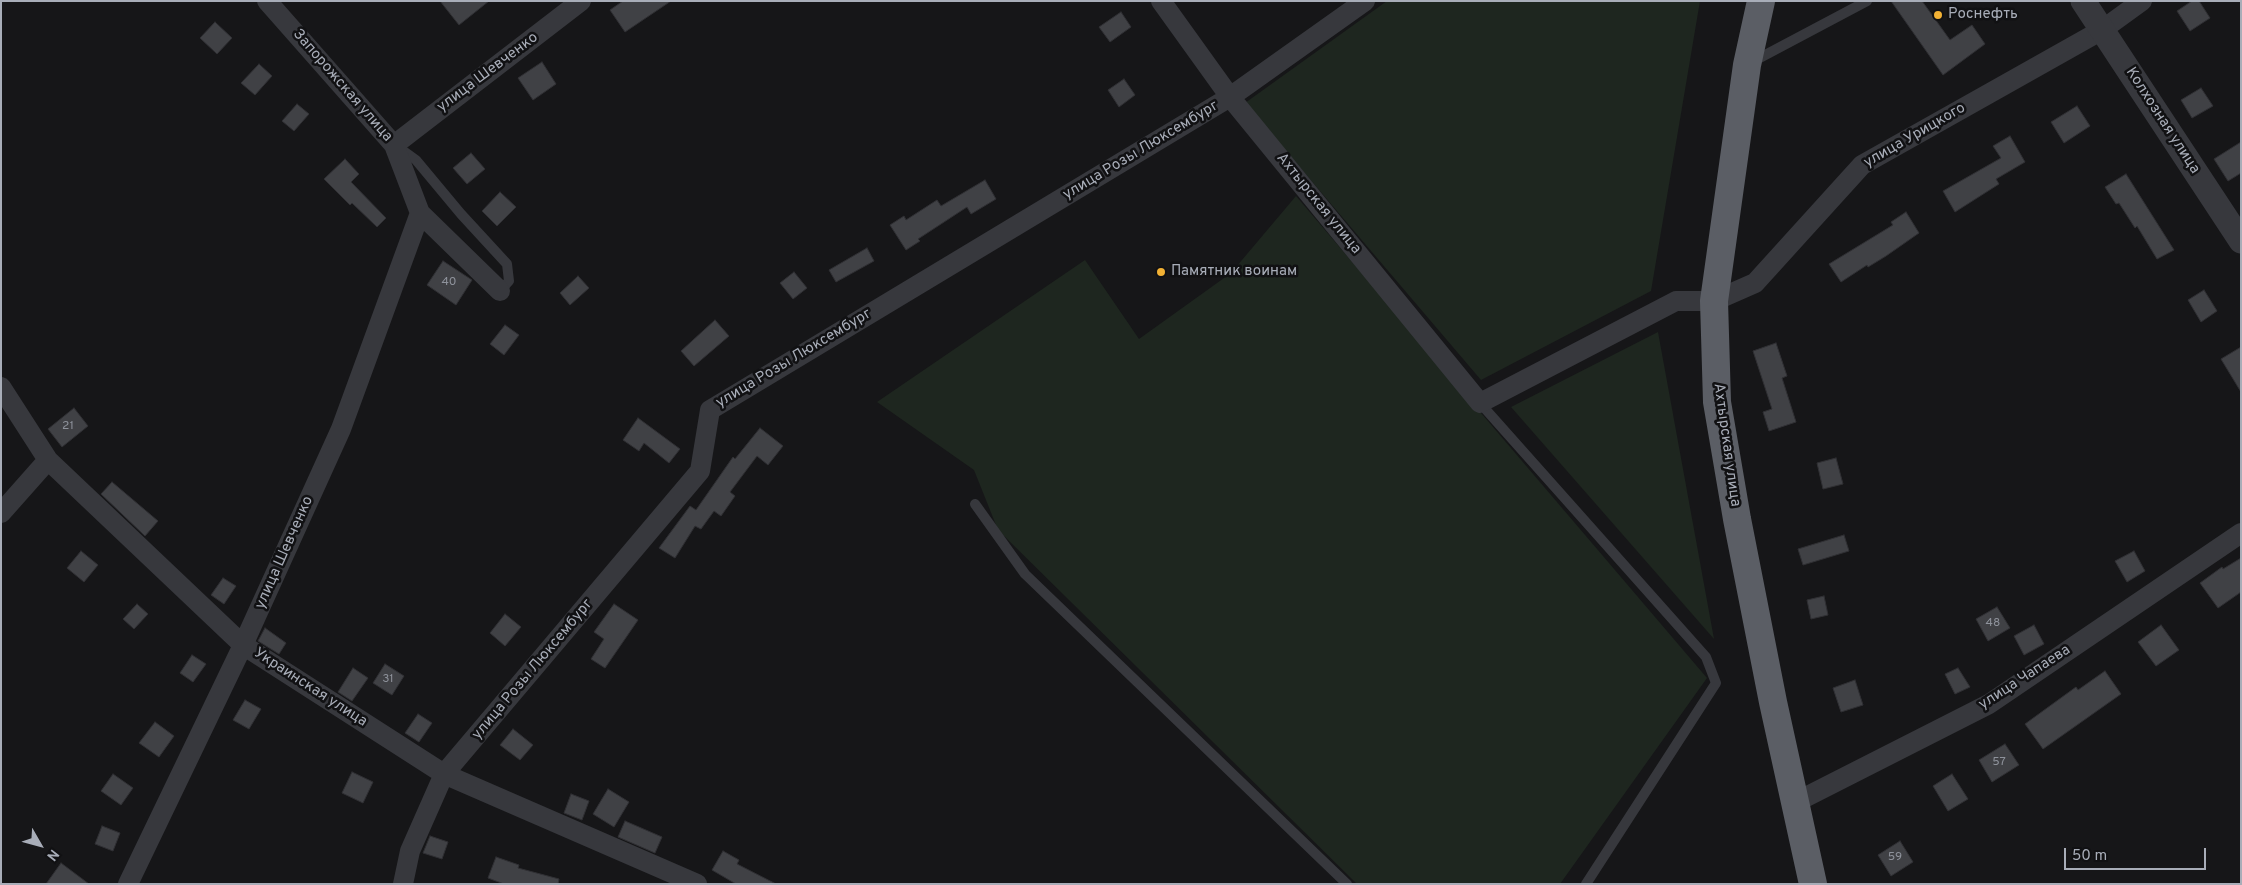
<!DOCTYPE html>
<meta charset="utf-8">
<style>
body{margin:0}
#map{position:relative;width:2242px;height:885px;overflow:hidden;background:#161618;font-family:Overpass,sans-serif}
canvas{display:block}
.frame{position:absolute;inset:0;border:2px solid #a8adb8;pointer-events:none}
.north{position:absolute;left:15px;top:820px;width:50px;height:50px;-webkit-text-stroke:4px #111113;paint-order:stroke;rotate:128deg;font-size:14px;font-weight:700;line-height:20px;text-align:center;color:#a8adb8}
.north::after{content:'';display:block;margin:auto;width:18px;height:22px;background:#a8adb8;clip-path:polygon(50% 0,100% 100%,50% 72%,0 100%)}
.scale{position:absolute;left:2064px;top:848px;width:142px;height:22px;box-sizing:border-box;border:2px solid #a8adb8;border-top:0;padding-left:6px;font-size:15px;line-height:18px;white-space:nowrap;color:#a8adb8;-webkit-text-stroke:4px #111113;paint-order:stroke}
</style>
<div id="map">
<canvas width="2242" height="885"></canvas>
<div class="frame"></div>
<div class="north">N</div>
<div class="scale">50 m</div>
</div>
<script>
const context = document.querySelector('canvas').getContext('2d');
context.lineJoin = 'round';
function fillPath(path, color) {
  context.fillStyle = color;
  context.fill(path, 'evenodd');
}
function toPath(rows) {
  const path = new Path2D();
  for (const r of rows) {
    path.moveTo(r[0], r[1]);
    for (let i = 2; i < r.length; i += 2) path.lineTo(r[i], r[i + 1]);
  }
  return path;
}
function stroke(path, color, width, dash) {
  context.strokeStyle = color;
  context.lineWidth = width;
  context.lineCap = dash ? 'butt' : 'round';
  context.setLineDash(dash || []);
  context.stroke(path);
}
function drawText(font, color, halo, rows, align = 'center') {
  context.font = font + ' Overpass,sans-serif';
  context.lineWidth = 5;
  context.setLineDash([]);
  context.textBaseline = 'middle';
  context.strokeStyle = halo;
  context.fillStyle = color;
  for (const [text, x, y, turn = 0] of rows) {
    context.save();
    context.translate(x, y);
    context.rotate((+turn || 0) * Math.PI / 180);
    context.textAlign = isNaN(turn) ? turn : align;
    if (halo) context.strokeText(text, 0, 0);
    context.fillText(text, 0, 0);
    context.restore();
  }
}
const green = toPath([
 [1387,1,1700,1,1651,291,1481,380,1245,103],
 [1296,196,1707,678,1560,884,1357,884,998,530,974,470,877,402,1085,260,1139,339,1231,273],
 [1658,332,1714,639,1511,407]
]);
const building = toPath([
 [440,1,489,1,459,25,440,1],
 [623,1,671,1,625,32,610,10,623,1],
 [1891,1,1922,1,1950,40,1972,25,1985,44,1943,75,1891,1],
 [2192,1,2199,1,2210,18,2190,31,2177,11,2192,1],
 [1121,12,1131,27,1110,42,1099,27,1121,12],
 [215,22,232,38,217,54,200,38,215,22],
 [542,62,556,84,533,100,518,78,542,62],
 [259,64,272,76,255,95,241,83,259,64],
 [1124,79,1135,95,1119,107,1108,90,1124,79],
 [2201,88,2213,106,2192,118,2181,100,2201,88],
 [297,104,309,114,294,131,282,121,297,104],
 [2077,106,2090,126,2064,143,2051,122,2077,106],
 [2010,136,2025,162,1996,179,1999,184,1955,212,1943,191,2001,158,1993,146,2010,136],
 [2241,142,2241,173,2228,181,2214,159,2241,142],
 [471,153,485,169,467,184,453,168,471,153],
 [345,159,359,174,351,182,386,218,377,227,352,203,350,205,324,179,345,159],
 [2126,174,2174,250,2157,259,2137,226,2135,228,2119,203,2116,204,2105,187,2126,174],
 [985,180,996,199,971,214,967,207,918,239,920,241,906,250,890,225,904,216,906,220,937,200,941,206,985,180],
 [500,192,516,207,497,226,482,211,500,192],
 [1906,212,1919,233,1886,256,1868,267,1867,265,1841,282,1829,264,1893,225,1891,222,1906,212],
 [867,248,874,261,836,282,829,270,867,248],
 [443,261,472,280,456,305,427,285,443,261],
 [794,272,807,288,793,299,780,283,794,272],
 [578,276,589,288,570,305,560,293,578,276],
 [2204,290,2217,311,2201,322,2188,300,2204,290],
 [715,320,729,336,694,366,681,351,715,320],
 [505,325,519,335,504,355,490,344,505,325],
 [1776,343,1787,376,1782,378,1796,422,1769,431,1763,412,1772,409,1753,351,1776,343],
 [2241,347,2241,392,2221,359,2241,347],
 [74,408,88,426,62,447,48,429,74,408],
 [638,418,680,449,669,463,644,443,639,451,623,440,638,418],
 [760,428,783,446,768,465,757,456,730,492,735,496,721,516,714,511,701,529,695,526,675,558,659,548,690,506,696,510,733,457,735,459,760,428],
 [1836,458,1843,484,1823,489,1817,463,1836,458],
 [112,482,158,521,145,536,101,494,112,482],
 [1844,535,1849,551,1803,565,1798,549,1844,535],
 [81,551,98,565,84,582,67,568,81,551],
 [2134,551,2145,571,2127,582,2115,561,2134,551],
 [2241,558,2241,592,2218,608,2200,583,2222,567,2223,569,2241,558],
 [223,578,236,586,224,604,211,595,223,578],
 [1824,596,1828,615,1811,619,1807,600,1824,596],
 [137,604,148,614,134,629,123,619,137,604],
 [614,604,638,620,605,668,591,659,604,639,594,632,614,604],
 [1997,607,2010,628,1988,641,1976,619,1997,607],
 [505,614,521,627,505,646,490,633,505,614],
 [2034,625,2044,644,2024,655,2014,636,2034,625],
 [2161,625,2179,650,2156,666,2138,642,2161,625],
 [265,628,286,643,279,654,258,641,265,628],
 [192,655,206,664,193,682,180,673,192,655],
 [385,664,404,676,392,695,373,683,385,664],
 [353,668,368,678,352,701,338,692,353,668],
 [1958,668,1970,687,1955,694,1945,674,1958,668],
 [2105,671,2121,694,2043,749,2025,724,2076,687,2078,690,2105,671],
 [1855,680,1863,705,1841,712,1833,688,1855,680],
 [245,700,261,709,249,729,233,720,245,700],
 [418,714,432,723,419,742,405,733,418,714],
 [155,722,174,736,159,757,139,743,155,722],
 [513,729,533,745,520,760,500,745,513,729],
 [2005,744,2019,765,1992,782,1979,760,2005,744],
 [352,772,373,782,363,803,342,793,352,772],
 [113,774,133,788,121,805,101,791,113,774],
 [1952,774,1968,799,1948,811,1933,786,1952,774],
 [608,789,629,802,614,827,593,814,608,789],
 [571,794,589,801,582,820,564,813,571,794],
 [625,821,662,837,655,853,618,837,625,821],
 [102,826,120,833,113,851,95,844,102,826],
 [430,836,448,842,442,859,423,853,430,836],
 [1900,841,1913,862,1891,876,1878,855,1900,841],
 [723,851,739,860,737,864,776,884,736,884,712,870,723,851],
 [496,857,519,865,518,868,559,879,558,884,504,884,488,878,496,857],
 [61,863,89,884,46,884,61,863]
]);
const service = toPath([
 [1752,62,1867,1],
 [398,147,416,160,461,214,507,264,509,281,500,291],
 [1480,403,1706,657,1716,683,1586,884],
 [975,504,1025,574,1347,884]
]);
const minor = toPath([
 [267,1,394,145,420,213,500,291],
 [1161,1,1230,97,1480,403,1676,301,1714,301,1755,283,1862,165,2102,30,2142,1],
 [394,145,581,1],
 [1,387,48,460,243,645,444,774,697,884],
 [1,513,48,460],
 [1796,802,1989,704,2241,533],
 [128,884,243,645,341,429,420,213],
 [403,884,410,851,444,774,700,471,710,410,1230,97,1365,1]
]);
const tertiary = toPath([
 [2083,1,2241,241]
]);
const trunk = toPath([
 [1761,1,1747,65,1714,301,1717,402,1737,519,1773,702,1813,884]
]);
const markers = [
 [1938,15,5,"#f2b134"],
 [1161,272,5,"#f2b134"]
];
const numberNames = [
 ["40",449,283],
 ["21",68,427],
 ["48",1993,624],
 ["31",388,680],
 ["57",1999,763],
 ["59",1895,858]
];
const poiNames = [
 ["Роснефть",1948,15],
 ["Памятник воинам",1171,272]
];
const streetNames = [
 ["улица Шевченко",488,73,-37],
 ["Запорожская улица",342,86,49],
 ["Колхозная улица",2162,121,57],
 ["улица Урицкого",1915,136,-30],
 ["улица Розы Люксембург",1141,151,-31],
 ["Ахтырская улица",1318,204,51],
 ["улица Розы Люксембург",794,359,-31],
 ["Ахтырская улица",1726,445,82],
 ["улица Шевченко",285,553,-66],
 ["улица Розы Люксембург",533,670,-50],
 ["улица Чапаева",2025,678,-33],
 ["Украинская улица",310,688,33]
];
fillPath(green, '#1e261f');
fillPath(building, '#404145');
stroke(building, '#303034', 1);
stroke(service, '#37383d', 10);
stroke(minor, '#37383d', 20);
stroke(tertiary, '#37383d', 25);
stroke(trunk, '#5b5e65', 28);
for (const [x, y, r, color] of markers) {
  const dot = new Path2D();
  dot.arc(x, y, r, 0, 2 * Math.PI);
  context.fillStyle = color;
  context.fill(dot);
  stroke(dot, '#111113', 2);
}
drawText('12px', '#8e929b', null, numberNames);
drawText('15px', '#a8adb8', '#111113', poiNames, 'left');
drawText('15px', '#a8adb8', '#111113', streetNames);
</script>
